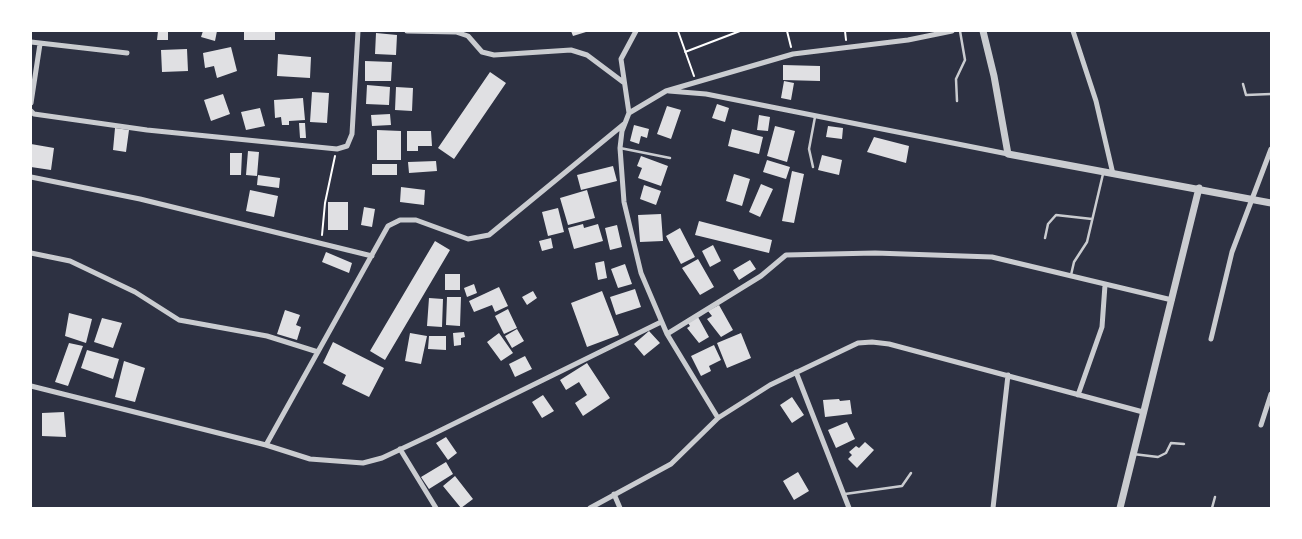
<!DOCTYPE html>
<style>
body{margin:0}
#map{position:relative;width:1302px;height:539px;overflow:hidden;background:#2d3142;font-family:"Work Sans",sans-serif}
canvas{display:block}
.frame{position:absolute;inset:0;border:32px solid #fff;pointer-events:none}
</style>
<div id="map">
<canvas width="1302" height="539"></canvas>
<div class="frame"></div>
</div>
<script>
const context = document.querySelector('canvas').getContext('2d');
context.lineJoin = 'round';
function fillPath(path, color) {
  context.fillStyle = color;
  context.fill(path, 'evenodd');
}
function toPath(rows) {
  const path = new Path2D();
  for (const r of rows) {
    path.moveTo(r[0], r[1]);
    for (let i = 2; i < r.length; i += 2) path.lineTo(r[i], r[i + 1]);
  }
  return path;
}
function stroke(path, color, width, dash) {
  context.strokeStyle = color;
  context.lineWidth = width;
  context.lineCap = dash ? 'butt' : 'round';
  context.setLineDash(dash || []);
  context.stroke(path);
}
const building = toPath([
 [158,31,168,31,168,40,157,40],
 [203,31,217,31,215,41,201,37],
 [244,31,275,31,275,40,244,40],
 [571,31,586,31,586,32,573,36],
 [376,33,397,35,396,55,375,54],
 [231,47,237,71,217,78,214,66,205,68,203,53],
 [187,49,188,71,162,72,161,50],
 [278,54,311,57,310,78,277,76],
 [365,61,392,62,391,81,365,81],
 [783,65,820,66,820,81,783,80],
 [490,72,506,83,454,159,438,148],
 [784,81,794,83,791,100,781,98],
 [367,85,390,87,389,105,366,104],
 [396,87,413,88,412,111,395,110],
 [312,92,329,93,327,123,310,122],
 [223,94,230,114,211,121,204,100],
 [303,98,305,120,289,121,289,125,282,125,281,117,275,118,274,100],
 [717,104,729,108,725,122,712,118],
 [667,106,681,110,671,139,657,134],
 [260,108,265,126,246,130,241,112],
 [390,114,391,125,372,126,371,115],
 [759,115,770,117,768,131,757,130],
 [299,123,305,123,306,138,300,138],
 [634,125,649,129,647,138,641,136,639,144,630,141],
 [775,126,795,131,787,162,767,156],
 [828,126,843,128,842,139,826,137],
 [115,128,129,130,126,152,113,150],
 [732,129,763,137,759,154,728,146],
 [377,130,401,131,401,160,377,160],
 [407,131,431,131,432,146,418,146,418,151,407,151],
 [874,137,909,146,906,163,867,152],
 [31,144,54,148,51,170,31,167],
 [248,151,259,152,257,176,246,175],
 [230,153,242,153,241,175,230,175],
 [822,155,842,160,839,175,818,170],
 [641,156,668,166,661,186,638,178,642,168,637,166],
 [767,160,790,167,786,179,763,172],
 [436,161,437,171,409,173,408,162],
 [372,164,397,164,397,175,372,175],
 [613,166,617,181,581,190,577,175],
 [792,171,804,174,794,223,782,221],
 [734,174,750,179,742,206,726,201],
 [258,175,280,178,279,188,257,185],
 [761,184,773,189,760,217,749,212],
 [644,185,661,191,656,205,640,199],
 [401,187,425,190,424,205,400,202],
 [250,190,278,196,274,217,246,211],
 [587,190,595,218,568,225,560,198],
 [328,202,348,202,348,230,328,230],
 [364,207,375,209,372,227,361,225],
 [558,208,564,232,548,236,542,212],
 [661,214,663,241,640,242,638,215],
 [699,221,772,240,769,253,695,235],
 [583,224,584,228,598,224,603,241,574,249,568,228],
 [617,225,622,247,610,250,605,228],
 [680,228,695,257,681,264,666,236],
 [551,238,553,248,542,251,539,241],
 [435,241,450,250,385,360,370,351],
 [713,245,721,261,710,267,702,251],
 [326,252,352,263,349,273,322,262],
 [698,259,714,287,700,295,682,268],
 [750,260,756,269,739,280,733,270],
 [604,261,607,278,598,280,595,263],
 [625,264,632,284,618,288,611,269],
 [445,274,460,274,460,290,445,290],
 [474,284,477,293,467,297,464,288],
 [499,287,508,306,495,312,492,305,474,312,469,301],
 [635,289,641,307,616,315,610,297],
 [533,291,537,298,527,305,522,297],
 [602,291,619,335,587,347,571,303],
 [447,297,461,297,460,326,446,325],
 [429,298,443,299,442,327,427,326],
 [719,305,733,330,721,337,707,319,712,316,708,311],
 [508,309,517,328,504,334,495,316],
 [285,310,300,315,296,325,301,327,297,340,277,334],
 [69,313,92,319,86,343,65,336],
 [698,317,709,337,699,343,687,328,690,326,688,323],
 [102,318,122,323,113,348,94,342],
 [517,329,524,341,512,348,505,336],
 [649,331,660,343,644,356,634,344],
 [464,332,465,337,461,338,461,345,454,346,453,333],
 [410,333,427,336,421,364,405,361],
 [499,333,513,353,501,361,487,342],
 [741,333,751,358,727,368,717,343],
 [429,336,446,336,446,350,428,349],
 [333,342,384,368,369,397,342,384,346,375,323,363],
 [69,343,83,346,68,386,55,382],
 [714,345,721,360,709,366,711,371,701,376,691,356],
 [87,350,119,359,113,379,81,368],
 [525,356,532,369,515,377,509,364],
 [124,361,145,368,135,402,115,397],
 [587,363,610,398,583,416,575,403,587,395,579,382,566,390,560,380],
 [543,395,554,411,542,418,532,402],
 [792,397,804,415,792,423,780,405],
 [839,399,840,401,850,400,852,414,825,417,823,400],
 [64,412,66,437,42,436,42,413],
 [847,422,855,439,836,448,828,430],
 [446,437,457,453,448,460,436,443],
 [865,442,874,450,857,468,848,459,852,455,849,452,856,446,859,448],
 [446,462,453,474,429,489,421,477],
 [798,472,809,491,794,500,783,481],
 [455,476,473,499,461,508,443,486]
]);
const path = toPath([
 [678,31,694,76],
 [787,31,791,47],
 [845,31,846,40],
 [685,52,740,31],
 [322,235,325,203,335,156]
]);
const service = toPath([
 [1243,84,1246,95,1271,94],
 [957,101,956,79,965,60,960,31],
 [620,148,670,158],
 [813,167,809,149,815,117],
 [1045,238,1048,224,1056,215,1092,219],
 [1071,275,1074,262,1087,242,1103,174],
 [1133,454,1158,457,1166,453,1171,443,1184,444],
 [845,494,902,486,911,473],
 [1212,508,1215,497]
]);
const minor = toPath([
 [407,31,456,32,468,36,482,52,494,55,571,50,587,55,623,82],
 [1073,31,1096,101,1113,174],
 [31,42,127,53],
 [669,91,706,94,1008,154],
 [31,103,40,44],
 [31,111,34,114,147,130,337,149,347,146,352,134,358,31],
 [629,113,621,59,636,31],
 [31,177,140,199,372,256],
 [31,253,70,261,135,292,179,320,267,336,318,352],
 [667,334,761,276,786,255,875,253,992,257,1172,300],
 [1211,339,1232,252,1271,149],
 [796,372,849,508],
 [31,386,266,445,310,459,363,463,382,458,431,435,661,322],
 [1078,395,1102,327,1105,285],
 [718,418,667,334,641,273,624,202,620,148,622,131,629,113,666,91,793,54,908,40,952,31],
 [1261,425,1271,394],
 [266,445,388,226,400,220,416,220,468,239,489,235,624,124],
 [400,449,436,508],
 [614,494,620,508],
 [590,508,671,464,718,418,770,385,858,343,872,342,889,344,1143,412],
 [993,508,1008,375]
]);
const tertiary = toPath([
 [983,31,994,76,1008,154,1271,203],
 [1120,508,1199,188]
]);
fillPath(building, '#e0e0e3');
stroke(path, '#fff', 2);
stroke(service, '#caccd0', 2.5);
stroke(minor, '#caccd0', 5);
stroke(tertiary, '#caccd0', 7);
</script>
